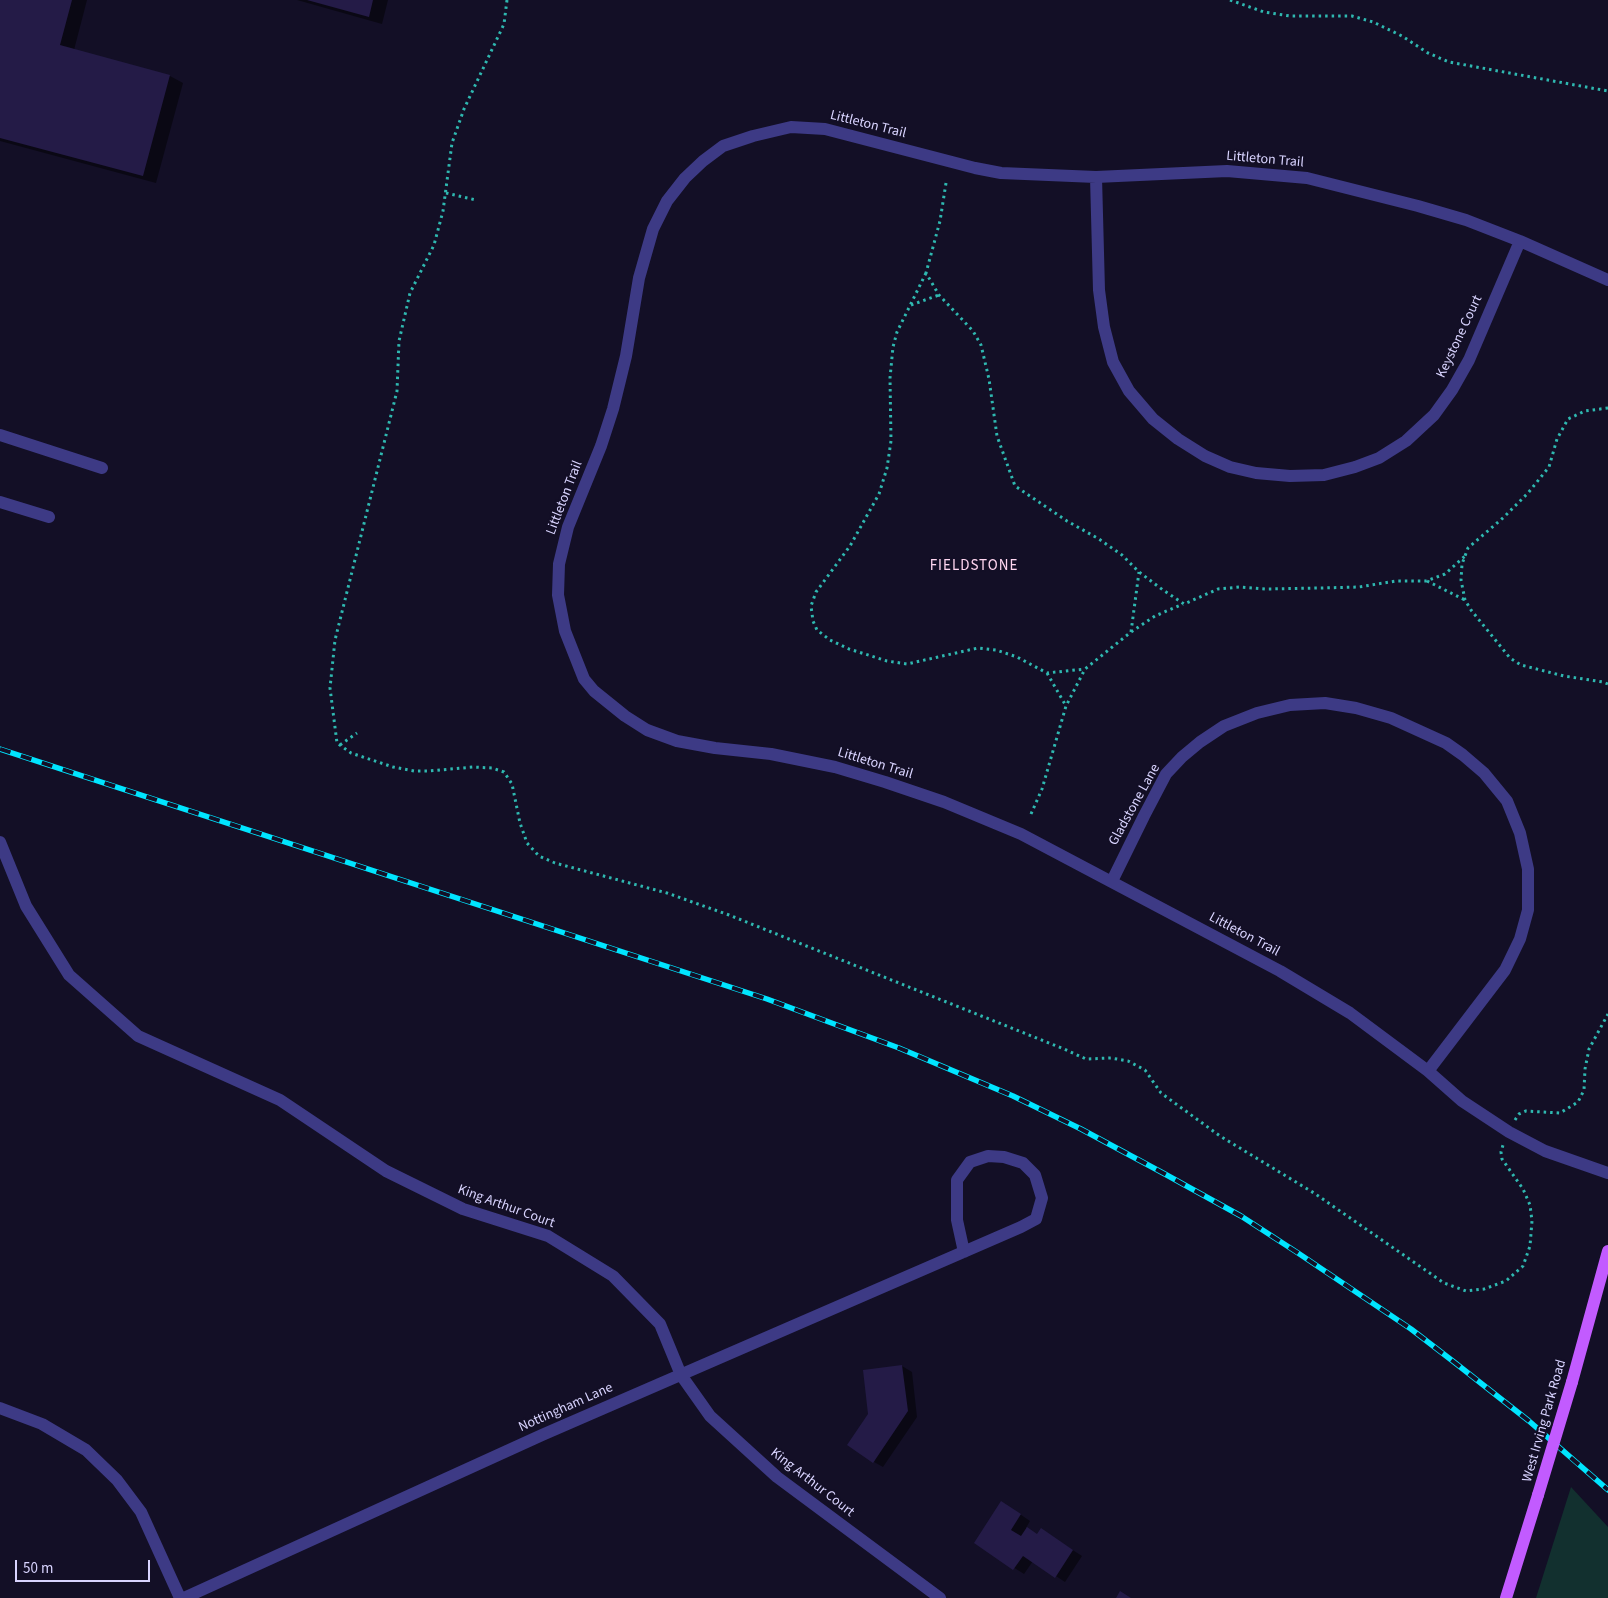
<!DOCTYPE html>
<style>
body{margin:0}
#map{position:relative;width:1608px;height:1598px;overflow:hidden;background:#130f26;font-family:"Source Sans 3",sans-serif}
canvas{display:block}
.scale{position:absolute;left:15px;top:1560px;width:135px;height:22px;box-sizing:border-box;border:2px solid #d9d4ff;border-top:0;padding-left:6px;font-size:15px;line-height:18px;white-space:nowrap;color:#d9d4ff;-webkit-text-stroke:4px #130f26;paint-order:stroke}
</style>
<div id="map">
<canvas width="1608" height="1598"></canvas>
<div class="scale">50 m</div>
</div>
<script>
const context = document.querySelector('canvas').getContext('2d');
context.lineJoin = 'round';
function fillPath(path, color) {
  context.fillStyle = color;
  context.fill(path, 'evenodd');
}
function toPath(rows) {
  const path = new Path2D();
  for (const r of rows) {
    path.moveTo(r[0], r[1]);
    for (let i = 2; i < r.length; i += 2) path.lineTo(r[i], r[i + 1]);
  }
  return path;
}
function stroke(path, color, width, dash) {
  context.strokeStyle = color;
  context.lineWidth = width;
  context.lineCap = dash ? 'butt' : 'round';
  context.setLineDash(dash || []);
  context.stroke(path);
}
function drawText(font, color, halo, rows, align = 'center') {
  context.font = font + ' "Source Sans 3",sans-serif';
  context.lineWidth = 4;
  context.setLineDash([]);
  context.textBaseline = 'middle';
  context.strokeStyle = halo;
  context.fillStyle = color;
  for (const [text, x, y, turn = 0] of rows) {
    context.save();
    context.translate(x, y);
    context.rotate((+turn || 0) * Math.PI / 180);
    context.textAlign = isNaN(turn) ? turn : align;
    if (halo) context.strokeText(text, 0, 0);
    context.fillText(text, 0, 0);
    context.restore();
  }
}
const green = toPath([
 [1571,1487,1608,1527,1608,1598,1536,1598]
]);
const shadow = toPath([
 [0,0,87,0,74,50,170,76,183,83,156,183,0,141],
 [297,0,388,0,382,24],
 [902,1366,912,1372,917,1417,883,1467,874,1462],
 [1011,1508,1030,1521,1026,1528,1038,1535,1051,1536,1082,1556,1065,1582,1033,1561,1024,1574,975,1543]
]);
const building = toPath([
 [0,0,72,0,60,45,170,75,143,176,0,138],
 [307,0,373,0,369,17],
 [902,1365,908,1411,873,1463,847,1445,868,1414,863,1370],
 [1001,1501,1021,1514,1011,1530,1021,1536,1027,1527,1037,1534,1041,1528,1073,1550,1055,1578,1023,1556,1013,1570,974,1543],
 [1120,1591,1131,1598,1116,1598]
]);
const path = toPath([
 [507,0,504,24,464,109,452,143,443,211,434,245,410,293,399,341,397,391,335,640,330,688,337,743,351,753,393,767,414,771,429,771,473,767,492,768,504,772,512,784,520,823,527,843,539,856,555,863,667,893,729,915,1064,1049,1086,1059,1111,1058,1128,1061,1145,1070,1161,1093,1220,1136,1314,1193,1444,1283,1466,1291,1484,1289,1506,1281,1523,1266,1530,1246,1532,1221,1530,1205,1523,1189,1502,1159,1501,1152,1503,1145],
 [1230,0,1264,12,1290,16,1352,16,1373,22,1402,36,1428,53,1449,62,1608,91],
 [946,183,940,221,926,273,939,295,973,331,981,345,989,379,997,436,1015,486,1067,521,1099,539,1122,555,1139,572,1163,590,1184,604,1218,589,1240,587,1265,589,1321,588,1359,587,1396,581,1426,581,1445,574,1465,556],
 [446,193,476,200],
 [926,273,897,332,893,347,890,378,891,441,887,468,879,494,850,546,816,592,811,606,813,621,817,630,830,640,849,649,887,661,907,664,978,648,996,650,1017,657,1047,673,1085,669],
 [911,305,939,295],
 [1608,408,1585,411,1568,419,1557,439,1549,467,1528,493,1504,517,1468,548,1462,564,1461,580,1465,600,1471,610,1510,658,1521,665,1564,676,1603,682,1608,684],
 [1427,581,1465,600],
 [1131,632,1139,572],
 [1047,673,1066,706],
 [340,745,357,733],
 [1031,814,1042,789,1066,706,1085,669,1131,632,1155,616,1183,604],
 [1515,1120,1519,1114,1526,1111,1560,1113,1578,1102,1584,1090,1585,1069,1589,1049,1608,1014]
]);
const minor = toPath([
 [1096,177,1099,290,1104,327,1113,362,1129,391,1153,419,1178,439,1205,456,1230,467,1256,473,1290,476,1324,475,1355,467,1379,458,1406,441,1434,415,1452,390,1469,360,1520,241],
 [1608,280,1520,241,1466,220,1418,206,1307,178,1227,171,1096,177,1001,173,975,168,825,129,791,127,753,136,723,146,703,161,685,178,667,201,653,229,639,278,626,356,613,409,601,446,568,527,559,564,558,595,565,631,584,679,594,691,625,716,647,730,677,741,715,748,771,754,835,767,885,782,944,802,1021,834,1280,971,1350,1013,1428,1071,1462,1101,1509,1132,1545,1151,1608,1173],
 [0,435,102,468],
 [0,502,49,517],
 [0,842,26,906,69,975,138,1036,280,1100,386,1171,463,1209,548,1236,613,1276,660,1324,681,1375,710,1416,777,1477,940,1598],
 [1112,881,1144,816,1166,774,1182,757,1200,742,1224,726,1257,713,1290,705,1325,703,1356,708,1391,718,1446,743,1463,755,1484,773,1507,801,1520,833,1528,869,1528,910,1520,939,1505,970,1428,1071],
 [0,1408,42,1424,86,1450,117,1480,141,1512,180,1598],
 [184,1598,542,1435,1021,1227,1036,1219,1042,1198,1035,1175,1023,1163,1004,1157,988,1156,970,1162,957,1180,957,1220,964,1252]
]);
const major = toPath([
 [1572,1382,1608,1251],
 [1506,1598,1538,1495]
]);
const rail = toPath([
 [0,749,767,999,899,1048,1013,1096,1081,1129,1163,1173,1241,1216,1298,1253,1411,1329,1454,1362,1529,1421,1608,1490]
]);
const majorBridge = toPath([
 [1538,1495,1572,1382]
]);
const streetNames = [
 ["Littleton Trail",868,125,14],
 ["Littleton Trail",1265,160,5],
 ["Keystone Court",1460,337,-65],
 ["Littleton Trail",565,498,-69],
 ["Littleton Trail",875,764,17],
 ["Gladstone Lane",1135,805,-61],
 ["Littleton Trail",1244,935,28],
 ["King Arthur Court",506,1207,20],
 ["Nottingham Lane",566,1408,-24],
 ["West Irving Park Road",1545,1421,-74],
 ["King Arthur Court",812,1483,38]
];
const neighbourhoodNames = [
 ["FIELDSTONE",974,567]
];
fillPath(green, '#12302f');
fillPath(shadow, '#0007');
fillPath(building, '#241b47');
stroke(path, '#2fb8b0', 3, [2.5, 4]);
stroke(minor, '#3d3a85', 12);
stroke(major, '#c25bff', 12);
stroke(rail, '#00e5ff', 5.5);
stroke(rail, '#130f26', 4, [11]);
stroke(majorBridge, '#c25bff', 12);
drawText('14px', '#d9d4ff', '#130f26', streetNames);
context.letterSpacing = '1px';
drawText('15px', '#ffd6f0', '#130f26', neighbourhoodNames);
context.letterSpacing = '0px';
</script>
